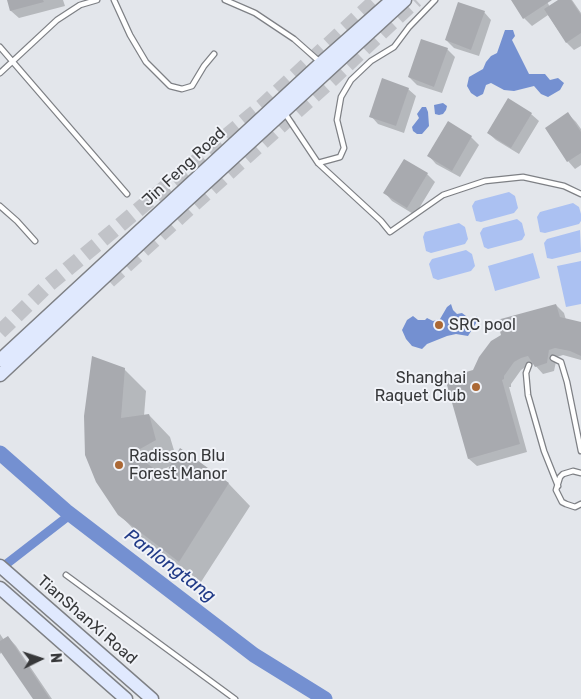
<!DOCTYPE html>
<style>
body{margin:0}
#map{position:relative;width:581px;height:699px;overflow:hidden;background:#e3e6eb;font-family:Rubik,sans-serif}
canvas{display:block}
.north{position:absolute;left:15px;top:634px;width:50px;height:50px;-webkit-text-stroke:4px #f1f3f8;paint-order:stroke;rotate:86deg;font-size:14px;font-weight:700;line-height:20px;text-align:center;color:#37383a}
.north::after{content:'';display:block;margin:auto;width:18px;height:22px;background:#37383a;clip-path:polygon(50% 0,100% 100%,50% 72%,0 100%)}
</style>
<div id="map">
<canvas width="581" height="699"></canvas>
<div class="north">N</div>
</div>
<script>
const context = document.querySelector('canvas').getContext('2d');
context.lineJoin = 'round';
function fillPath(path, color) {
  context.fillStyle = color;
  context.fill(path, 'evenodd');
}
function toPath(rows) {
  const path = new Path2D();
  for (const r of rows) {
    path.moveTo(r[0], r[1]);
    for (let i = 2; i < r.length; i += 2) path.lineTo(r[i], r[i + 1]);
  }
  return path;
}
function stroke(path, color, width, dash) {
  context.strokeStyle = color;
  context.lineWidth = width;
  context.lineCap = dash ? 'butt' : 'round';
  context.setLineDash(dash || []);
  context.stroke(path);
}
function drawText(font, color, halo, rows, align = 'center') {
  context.font = font + ' Rubik,sans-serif';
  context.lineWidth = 4;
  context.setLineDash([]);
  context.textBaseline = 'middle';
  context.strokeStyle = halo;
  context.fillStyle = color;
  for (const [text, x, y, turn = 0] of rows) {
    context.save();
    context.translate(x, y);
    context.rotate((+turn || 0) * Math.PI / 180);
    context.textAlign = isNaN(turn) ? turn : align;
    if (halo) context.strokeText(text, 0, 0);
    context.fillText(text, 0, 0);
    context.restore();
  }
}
const green = toPath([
 [509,192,515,196,518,208,514,213,481,222,476,221,472,206,475,201],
 [573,203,579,207,581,214,581,221,579,224,545,233,540,232,537,217,540,212],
 [517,219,522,223,525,235,522,240,488,249,484,247,480,233,483,228],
 [459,223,465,227,468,239,465,244,431,253,426,251,423,237,425,232],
 [580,230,581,252,552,259,547,258,544,243,547,239],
 [466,250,472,254,475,266,471,271,438,280,433,278,429,264,432,259],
 [533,253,540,278,495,291,488,266],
 [581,261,581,304,566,307,557,266]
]);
const water = toPath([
 [505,30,513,30,515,36,512,40,529,74,545,74,550,80,558,78,564,83,560,90,548,97,541,94,534,86,514,91,504,90,491,83,486,85,483,94,477,97,471,93,467,86,469,77,483,69,486,62,491,56,497,53],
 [443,103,447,106,446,110,443,114,439,115,435,114,434,105],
 [422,107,426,107,428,112,429,126,422,134,417,134,413,131,412,127,419,118,417,114],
 [451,304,453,310,457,314,462,313,470,319,477,316,478,320,468,336,456,334,447,336,427,344,422,349,412,346,406,339,402,330,407,320,413,316,418,320,425,320,427,318,433,321,440,319,447,307]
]);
const shadow = toPath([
 [8,0,63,0,65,6,19,18,11,11],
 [512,0,546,0,550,7,560,0,572,0,581,13,581,46,574,50,567,43,548,15,532,26,524,18],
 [484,12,491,20,479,56,454,48,446,40],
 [447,49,455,57,442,93,417,85,409,77],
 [408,89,416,96,404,133,378,124,371,116],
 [531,114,539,121,519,154,496,140,488,133],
 [568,114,576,122,581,129,581,165,575,169,568,161],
 [448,123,471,137,479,145,460,177,436,164,429,156],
 [427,174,435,182,415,215,392,201,385,193],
 [556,305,564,313,566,320,581,323,581,360,563,355,557,357,554,371,543,374,534,364,529,365,521,370,511,384,511,387,509,387,527,452,477,466,469,459,473,371],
 [124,369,146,391,144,416,149,415,170,437,176,457,180,449,229,484,250,506,201,582,141,537,119,514,97,481],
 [172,465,164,478,157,473],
 [0,634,4,640,8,637,16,646,52,699,34,699,2,652,0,654]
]);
const canal = toPath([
 [0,569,71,514]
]);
const river = toPath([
 [0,453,66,511,254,655,325,699]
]);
const building = toPath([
 [7,0,43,0,44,2,10,11],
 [511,0,552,0,523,19],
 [558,0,571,0,581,15,581,33,566,43,544,9],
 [458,2,485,11,471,50,445,40],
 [421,39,448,48,434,87,408,77],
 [382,78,409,88,396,126,369,117],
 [508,98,532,113,511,148,487,133],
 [568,112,581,132,581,153,567,162,545,128],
 [448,121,472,136,452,171,427,156],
 [404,159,428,173,407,208,383,193],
 [556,304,560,317,581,322,581,356,570,351,555,348,549,350,547,363,535,367,528,356,521,358,514,362,504,376,504,379,502,380,520,444,468,459,445,378,473,370,479,357,491,341,501,335,497,320],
 [92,356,125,368,121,418,149,414,156,440,133,453,164,476,180,448,229,483,179,562,118,515,96,482,85,455,84,416],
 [8,636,50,699,33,699,0,651,0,641]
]);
const primaryTunnel = toPath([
 [109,281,326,85,416,0],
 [0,332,45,288,262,106,376,0]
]);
const lane = toPath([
 [114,0,130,35,146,62,170,86,182,89,192,86,204,66,214,54],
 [225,0,255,13,294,39,320,62],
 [0,47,127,194],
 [0,73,57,20,80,5,97,0],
 [284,112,318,163,381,221,390,232,443,195,485,181,523,177,564,186,581,194],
 [318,163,340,157,344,148,337,120,341,97,351,80,371,61,394,47,409,27,435,0],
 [0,206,17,221,35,241],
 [553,358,561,362,567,382,581,451],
 [529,365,526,373,528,395,544,451,558,486],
 [581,473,573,471,563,474,560,477,556,490,562,502,566,504,575,507,581,504],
 [66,575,235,699]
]);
const secondary = toPath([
 [0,360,321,63,392,0],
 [0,375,144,240,405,0],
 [0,566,152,699],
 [0,588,126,699]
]);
const markers = [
 [439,325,5,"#ab6835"],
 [476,387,5,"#ab6835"],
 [119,465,5,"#ab6835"]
];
const streetNames = [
 ["Jin Feng Road",184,167,-43],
 ["TianShanXi Road",87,620,41]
];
const poiNames = [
 ["SRC pool",449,325],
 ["Shanghai",466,378,"right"],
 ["Raquet Club",466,396,"right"],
 ["Radisson Blu",129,456],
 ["Forest Manor",129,474]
];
const waterNames = [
 ["Panlongtang",170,566,37]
];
fillPath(green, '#abc1f2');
fillPath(water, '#7490d1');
fillPath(shadow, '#0003');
stroke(canal, '#7490d1', 9);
stroke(river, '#7490d1', 15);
fillPath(building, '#a8aaaf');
stroke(primaryTunnel, '#c1c3c8', 15, [15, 8]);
stroke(lane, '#7e8085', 7);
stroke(secondary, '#7e8085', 15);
stroke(lane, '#fff', 4.5);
stroke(secondary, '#e0e9fe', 12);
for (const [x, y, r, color] of markers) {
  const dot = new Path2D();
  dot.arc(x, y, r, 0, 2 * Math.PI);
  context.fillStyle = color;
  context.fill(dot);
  stroke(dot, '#f1f3f8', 2);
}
drawText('16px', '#37383a', '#f1f3f8', streetNames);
drawText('16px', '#37383a', '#f1f3f8', poiNames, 'left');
drawText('italic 18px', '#203a87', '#f1f3f8', waterNames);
</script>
